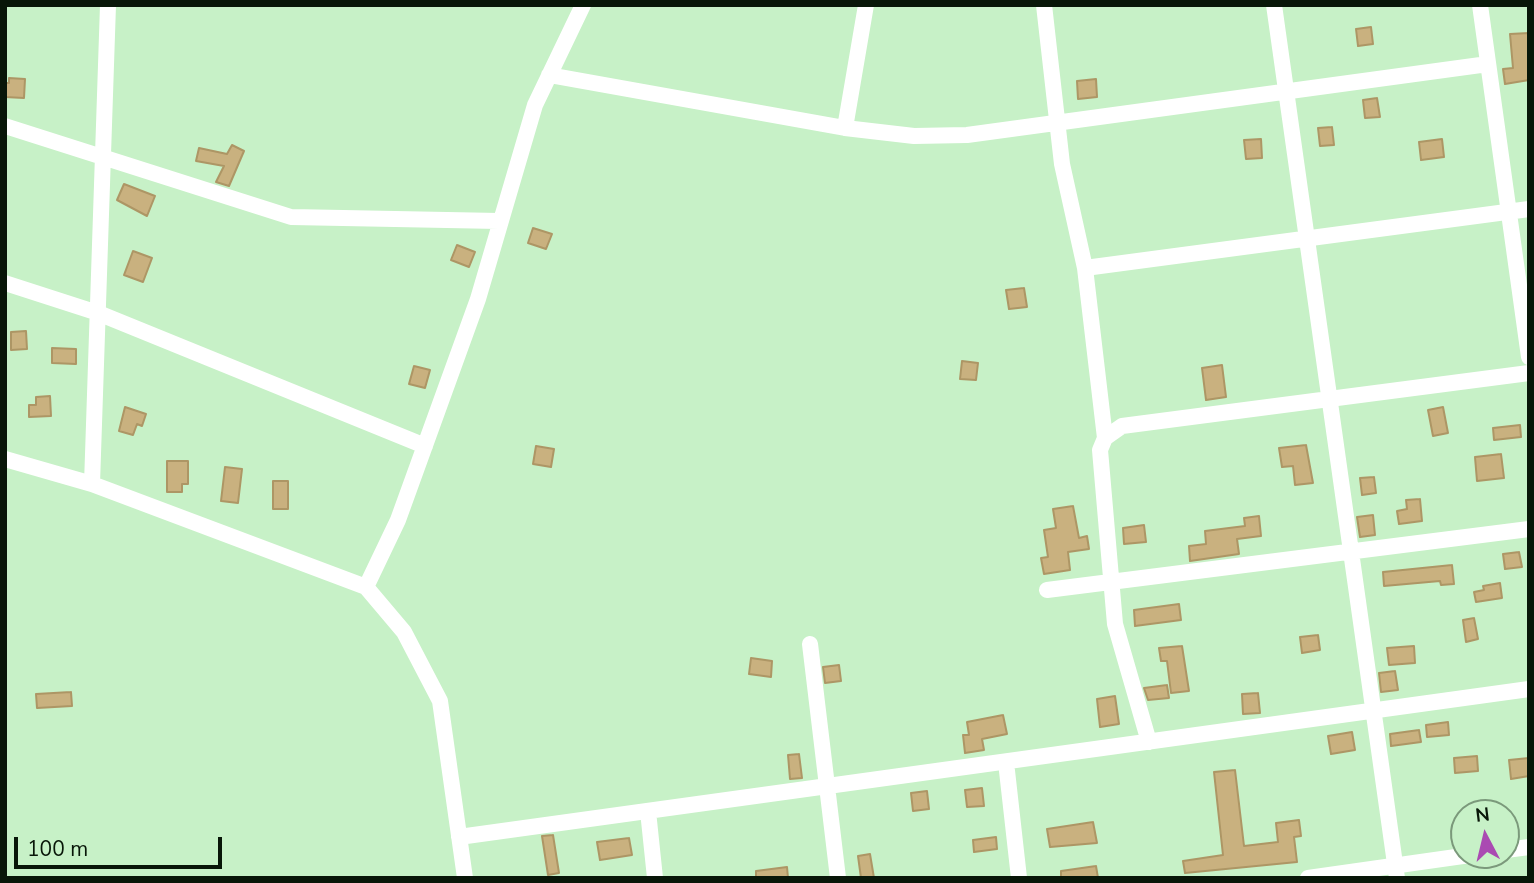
<!DOCTYPE html>
<style>
body{margin:0}
#map{position:relative;width:1534px;height:883px;overflow:hidden;background:#c7f1c7;font-family:"Nunito Sans",sans-serif}
canvas{display:block}
.frame{position:absolute;inset:0;border:7px solid #081608;pointer-events:none}
.north{position:absolute;left:1450px;top:799px;width:70px;height:70px;box-sizing:border-box;background:#c7f1c7;border:2px solid #7b997b;border-radius:50%;rotate:353deg;font-size:19px;font-weight:700;line-height:28px;text-align:center;color:#081608}
.north::after{content:'';display:block;margin:auto;width:24px;height:32px;background:#aa4ab2;clip-path:polygon(50% 0,100% 100%,50% 72%,0 100%)}
.scale{position:absolute;left:14px;top:837px;width:208px;height:32px;box-sizing:border-box;border:4px solid #081608;border-top:0;padding-left:9px;font-size:21px;line-height:24px;white-space:nowrap;color:#081608;-webkit-text-stroke:5px #c7f1c7;paint-order:stroke}
</style>
<div id="map">
<canvas width="1534" height="883"></canvas>
<div class="frame"></div>
<div class="north">N</div>
<div class="scale">100 m</div>
</div>
<script>
const context = document.querySelector('canvas').getContext('2d');
context.lineJoin = 'round';
function fillPath(path, color) {
  context.fillStyle = color;
  context.fill(path, 'evenodd');
}
function toPath(rows) {
  const path = new Path2D();
  for (const r of rows) {
    path.moveTo(r[0], r[1]);
    for (let i = 2; i < r.length; i += 2) path.lineTo(r[i], r[i + 1]);
  }
  return path;
}
function stroke(path, color, width, dash) {
  context.strokeStyle = color;
  context.lineWidth = width;
  context.lineCap = dash ? 'butt' : 'round';
  context.setLineDash(dash || []);
  context.stroke(path);
}
const building = toPath([
 [1371,27,1373,44,1358,46,1356,29,1371,27],
 [1529,33,1529,80,1505,84,1503,69,1513,68,1510,34,1529,33],
 [9,78,25,79,24,98,5,97,5,83,9,83,9,78],
 [1096,79,1097,97,1078,99,1077,81,1096,79],
 [1377,98,1380,117,1365,118,1363,100,1377,98],
 [1332,127,1334,145,1320,146,1318,128,1332,127],
 [1261,139,1262,158,1246,159,1244,140,1261,139],
 [1442,139,1444,157,1421,160,1419,142,1442,139],
 [232,145,244,151,229,186,216,182,224,166,196,161,199,148,227,154,232,145],
 [124,184,155,196,147,216,117,200,124,184],
 [533,228,552,234,546,249,528,243,533,228],
 [457,245,475,252,469,267,451,260,457,245],
 [133,251,152,258,143,282,124,275,133,251],
 [1024,288,1027,307,1009,309,1006,290,1024,288],
 [26,331,27,349,11,350,11,332,26,331],
 [52,348,76,349,76,364,52,363,52,348],
 [962,361,978,363,976,380,960,379,962,361],
 [1222,365,1226,397,1206,400,1202,368,1222,365],
 [414,366,430,370,425,388,409,384,414,366],
 [50,396,51,416,29,417,29,405,36,405,36,397,50,396],
 [125,407,146,414,142,426,137,424,133,435,119,431,125,407],
 [1443,407,1448,433,1433,436,1428,410,1443,407],
 [1520,425,1521,437,1494,440,1493,428,1520,425],
 [1306,445,1313,483,1295,485,1293,466,1282,467,1279,448,1306,445],
 [536,446,554,449,551,467,533,464,536,446],
 [1501,454,1504,478,1477,481,1475,457,1501,454],
 [167,461,188,461,188,484,182,484,182,492,167,492,167,461],
 [225,467,242,469,238,503,221,501,225,467],
 [1374,477,1376,493,1362,495,1360,478,1374,477],
 [273,481,288,481,288,509,273,509,273,481],
 [1420,499,1422,521,1399,524,1397,511,1407,509,1406,500,1420,499],
 [1073,506,1079,538,1087,536,1089,549,1068,552,1070,570,1044,574,1041,558,1048,557,1044,530,1056,528,1053,509,1073,506],
 [1373,515,1375,535,1360,537,1357,517,1373,515],
 [1259,516,1261,536,1237,539,1239,554,1190,561,1189,546,1206,544,1205,531,1245,526,1244,518,1259,516],
 [1144,525,1146,542,1124,544,1123,528,1144,525],
 [1519,552,1522,567,1505,569,1503,554,1519,552],
 [1452,565,1454,584,1441,585,1440,581,1384,586,1383,572,1452,565],
 [1500,583,1502,598,1476,602,1474,592,1484,590,1483,586,1500,583],
 [1179,604,1181,620,1135,626,1134,610,1179,604],
 [1474,618,1478,639,1466,642,1463,620,1474,618],
 [1318,635,1320,650,1302,653,1300,637,1318,635],
 [1182,646,1189,691,1171,693,1167,661,1161,661,1159,648,1182,646],
 [1414,646,1415,663,1389,665,1387,648,1414,646],
 [751,658,772,661,771,677,749,674,751,658],
 [839,665,841,681,825,683,823,667,839,665],
 [1395,671,1398,690,1381,692,1379,673,1395,671],
 [1167,685,1169,698,1148,700,1144,688,1167,685],
 [71,692,72,706,37,708,36,694,71,692],
 [1258,693,1260,713,1243,714,1242,694,1258,693],
 [1115,696,1119,724,1100,727,1097,699,1115,696],
 [1003,715,1007,734,982,739,984,750,965,753,963,735,969,735,967,722,1003,715],
 [1448,722,1449,735,1427,737,1426,725,1448,722],
 [1419,730,1421,742,1391,746,1390,734,1419,730],
 [1352,732,1355,750,1331,754,1328,736,1352,732],
 [799,754,802,778,790,779,788,755,799,754],
 [1477,756,1478,771,1455,773,1454,758,1477,756],
 [1529,758,1529,776,1511,779,1509,760,1529,758],
 [1235,770,1244,846,1278,842,1276,823,1299,820,1301,836,1294,837,1297,862,1185,873,1183,861,1223,855,1214,772,1235,770],
 [982,788,984,806,967,807,965,790,982,788],
 [927,791,929,809,913,811,911,793,927,791],
 [1093,822,1097,843,1050,847,1047,829,1093,822],
 [553,835,559,873,548,875,542,836,553,835],
 [996,837,997,849,974,852,973,840,996,837],
 [629,838,632,855,600,860,597,842,629,838],
 [870,854,874,878,861,878,858,856,870,854],
 [1096,866,1098,878,1061,878,1061,871,1096,866],
 [787,867,788,878,756,878,756,871,787,867]
]);
const minor = toPath([
 [1044,5,1062,164,1085,268,1105,438],
 [1274,5,1397,878],
 [1480,5,1529,357],
 [549,75,845,128,914,136,967,135,1488,64],
 [5,126,291,217,499,221],
 [845,128,866,5],
 [1085,268,1529,209],
 [5,283,98,313,425,446],
 [5,459,92,484,366,587,404,632,440,701,465,878],
 [92,484,108,5],
 [366,587,398,520,478,299,535,105,583,5],
 [1047,590,1529,529],
 [810,644,838,878],
 [1149,742,1115,624,1100,450,1105,438,1122,426,1529,373],
 [1006,762,1019,878],
 [648,811,655,878],
 [459,837,1529,689],
 [1506,850,1529,847],
 [1308,878,1470,855]
]);
fillPath(building, '#c9b17f');
stroke(building, '#ad9665', 2);
stroke(minor, '#fff', 16);
</script>
